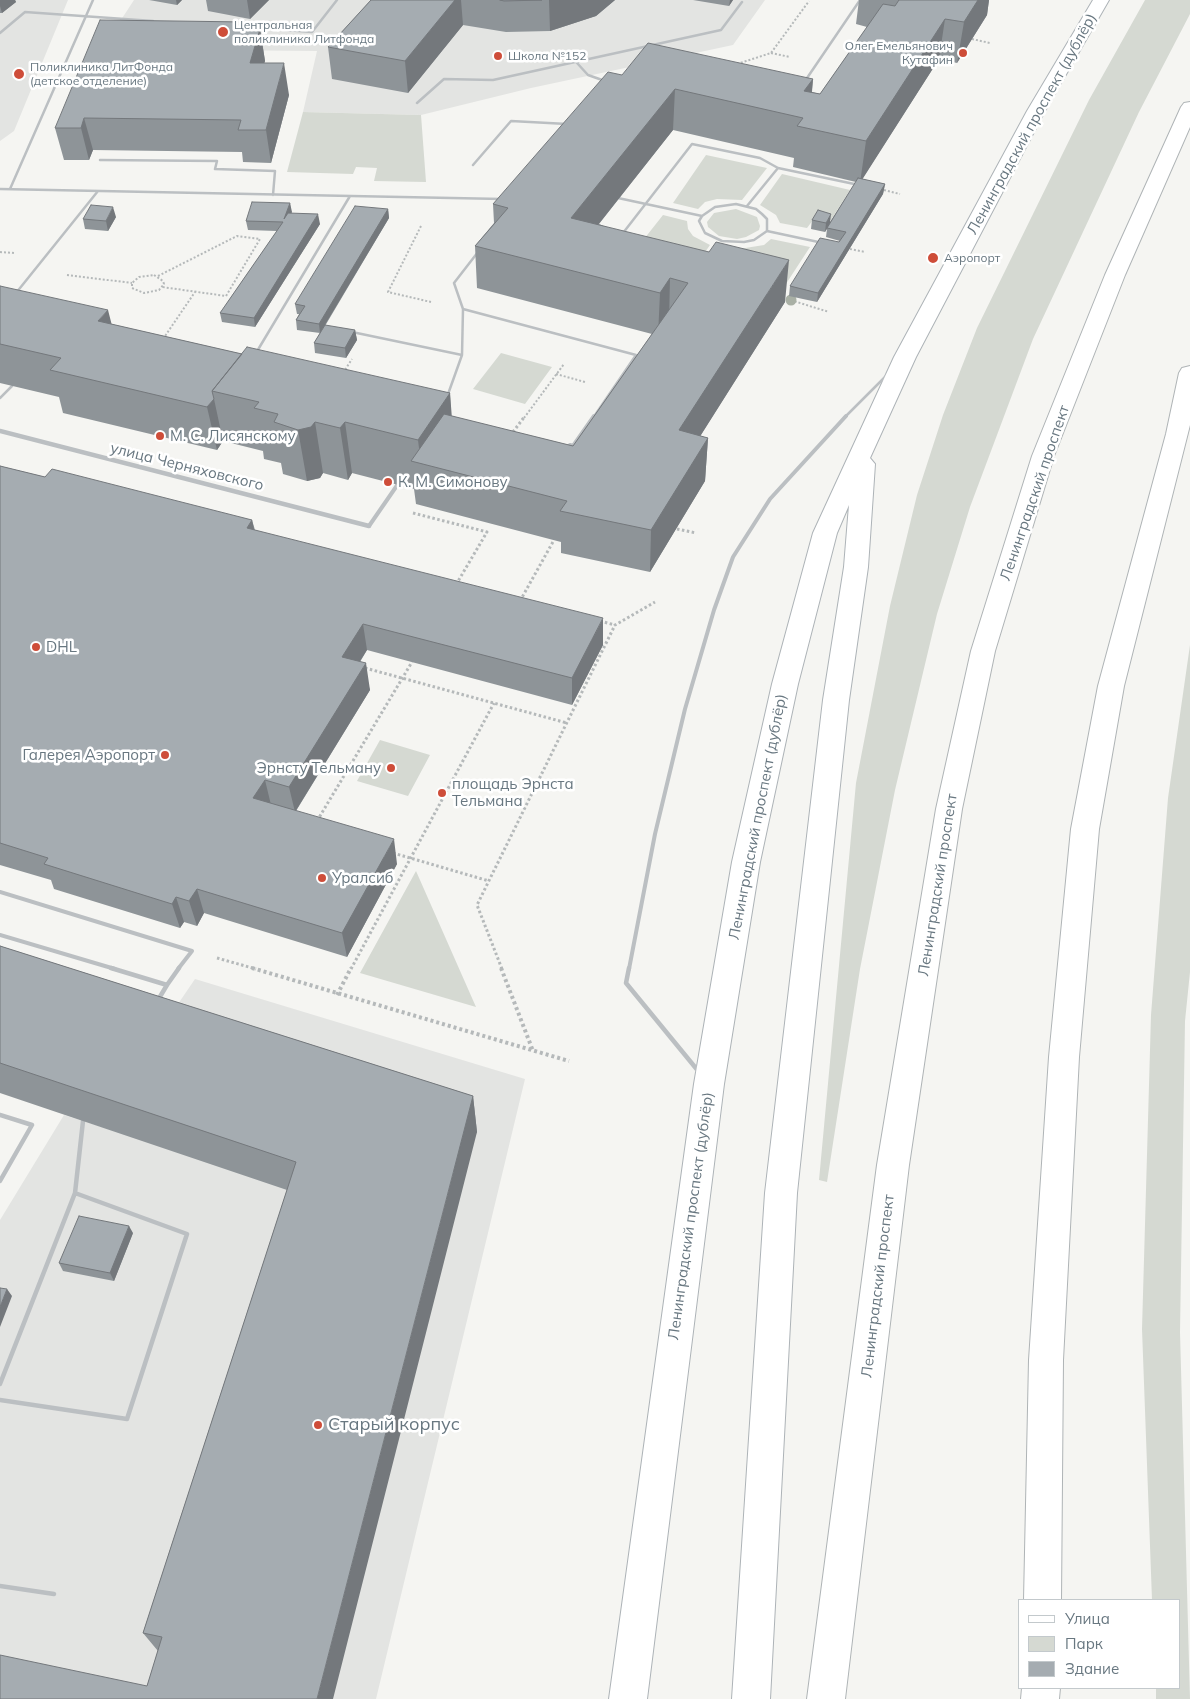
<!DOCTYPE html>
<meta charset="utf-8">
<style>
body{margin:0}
#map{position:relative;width:1190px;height:1699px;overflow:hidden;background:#f5f5f2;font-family:Mulish,sans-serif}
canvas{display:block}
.legend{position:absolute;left:1018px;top:1599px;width:162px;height:90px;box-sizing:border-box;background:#fff;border:1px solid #c3c9cc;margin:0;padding:6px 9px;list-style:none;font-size:15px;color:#687780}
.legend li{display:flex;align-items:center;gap:10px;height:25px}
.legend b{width:25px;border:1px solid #c3c9cc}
</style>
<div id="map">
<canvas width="1190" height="1699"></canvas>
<ul class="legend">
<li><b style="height:6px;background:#fff"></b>Улица</li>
<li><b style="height:14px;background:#d5d9d2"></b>Парк</li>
<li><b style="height:14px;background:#a5acb1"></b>Здание</li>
</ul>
</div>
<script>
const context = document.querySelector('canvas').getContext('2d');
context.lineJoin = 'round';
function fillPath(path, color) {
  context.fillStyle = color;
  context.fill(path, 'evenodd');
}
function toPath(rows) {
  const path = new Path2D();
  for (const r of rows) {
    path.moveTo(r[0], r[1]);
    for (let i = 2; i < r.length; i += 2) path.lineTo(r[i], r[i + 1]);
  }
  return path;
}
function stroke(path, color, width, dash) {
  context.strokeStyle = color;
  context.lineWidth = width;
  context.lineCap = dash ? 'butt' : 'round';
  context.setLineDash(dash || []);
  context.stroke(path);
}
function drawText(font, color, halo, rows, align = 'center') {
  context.font = font + ' Mulish,sans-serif';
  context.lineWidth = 5;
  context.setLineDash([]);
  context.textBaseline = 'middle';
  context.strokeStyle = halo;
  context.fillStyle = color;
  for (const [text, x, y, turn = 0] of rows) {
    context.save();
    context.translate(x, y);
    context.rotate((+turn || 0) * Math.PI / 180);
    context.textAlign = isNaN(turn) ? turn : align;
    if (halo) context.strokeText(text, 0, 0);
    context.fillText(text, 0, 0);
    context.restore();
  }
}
const built = toPath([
 [0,0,68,0,14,131,0,141],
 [134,0,765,0,733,45,531,88,421,115,303,112,317,51,102,49],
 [195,979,525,1079,376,1699,0,1699,0,1220,64,1115,102,1127,161,1029]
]);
const green = toPath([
 [1145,0,1190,0,1190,14,1139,112,1033,339,970,507,937,614,895,790,860,969,827,1182,819,1180,856,783,890,606,917,495,943,415,977,328,1089,100],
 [303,112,421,115,426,182,374,181,377,168,356,167,353,174,287,172],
 [706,155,767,168,742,200,717,199,705,202,698,209,673,203],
 [782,174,850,190,831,220,816,216,807,228,780,223,776,215,760,205],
 [736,209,757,217,760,226,759,230,746,237,737,239,719,236,708,227,707,222,714,213],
 [663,215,687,221,688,229,693,236,710,245,694,268,633,253],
 [771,239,810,247,782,290,739,249,764,245],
 [501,353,552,367,525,404,473,389],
 [1190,645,1190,972,1185,1021,1180,1332,1190,1699,1156,1699,1156,1688,1179,1688,1179,1600,1152,1600,1142,1329,1151,1015,1168,798],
 [380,740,430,755,408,796,357,781],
 [416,871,476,1007,360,973]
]);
const pathFar2 = toPath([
 [972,39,990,43],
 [771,53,790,57],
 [737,64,771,53,809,1],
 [884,190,900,194],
 [421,226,388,292,431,302],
 [850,249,865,252],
 [0,252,14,253],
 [67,275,132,283],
 [154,275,163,281,164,284,159,290,144,293,132,288,132,283,139,277,154,275],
 [158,276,237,236,260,239,226,296,162,287],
 [787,299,829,312],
 [163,339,195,292],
 [343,373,352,359],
 [556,374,585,382],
 [524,418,564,364]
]);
const pathFar1 = toPath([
 [513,432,525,416],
 [413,513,487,532,457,583],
 [677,529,696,533],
 [520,601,554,540],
 [600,621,615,625],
 [365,668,567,723],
 [317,821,412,662],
 [393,853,489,881],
 [217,958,256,969],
 [351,969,494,703],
 [502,969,477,905,615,625,655,602]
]);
const path = toPath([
 [252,968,569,1061],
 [501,968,533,1051],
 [337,995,351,968]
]);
const laneFar2 = toPath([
 [243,27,312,32,337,0],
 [0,33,25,12,153,21],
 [577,63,588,75,605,81],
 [805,81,860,0],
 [417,103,444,79,493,80,721,30,742,2],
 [100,160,217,161,215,169,275,171,273,195],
 [473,165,511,121,567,124],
 [778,168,859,185],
 [0,189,502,199],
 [10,189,93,0],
 [618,198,702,216],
 [736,204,756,209,762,214,767,219,767,231,754,240,744,242,722,241,705,233,699,221,702,216,715,207,736,204],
 [767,231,823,243],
 [623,233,692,144,760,158,778,168,747,206],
 [16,293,98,191],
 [463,309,636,355,593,418],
 [352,332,462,355],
 [256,353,350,196],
 [447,397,462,355,463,309,454,283,478,252],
 [0,398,12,386],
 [844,418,888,374]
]);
const laneFar1 = toPath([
 [570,445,573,446,594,416],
 [369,526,398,484],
 [0,892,192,951,178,969],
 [0,935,115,969],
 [629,969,655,834,685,709,714,610,733,557,770,499,846,416]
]);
const lane = toPath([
 [111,968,167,985,179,968],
 [629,968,626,983,699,1072],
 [158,1000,167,985],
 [0,1115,32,1125,0,1181],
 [75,1193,83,1121],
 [0,1384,75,1193,187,1234,127,1419,0,1400],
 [0,1586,54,1594]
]);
const street = toPath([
 [0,431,369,526]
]);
const secondary = toPath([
 [1093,0,1109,0,1045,111,916,357,870,458,875,464,868,567,849,700,797,1193,770,1699,732,1699,765,1193,823,700,844,567,849,505,837,533,798,684,760,862,724,1084,647,1699,609,1699,694,1084,732,862,772,684,813,533,894,357,1027,111,1093,0]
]);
const primary = toPath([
 [1190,102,1190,127,1125,275,1054,456,995,651,962,809,909,1165,845,1699,807,1699,877,1165,936,809,971,651,1032,456,1105,275,1181,107,1184,103,1190,102],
 [1190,366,1190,425,1124,686,1099,829,1079,1057,1063,1360,1061,1600,1024,1600,1029,1360,1049,1057,1071,829,1098,686,1166,434,1179,373,1182,368,1190,366],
 [1022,1688,1060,1688,1059,1699,1021,1699,1022,1688]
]);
const trees = [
 [791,300]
];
const wall = toPath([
 [0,0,15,0,16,2,2,13,0,13],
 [149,0,182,0,177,5],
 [206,0,269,0,250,19,208,11],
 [371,0,615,0,596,16,550,31,506,32,463,25,408,93,332,79,328,47],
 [693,0,733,0,729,6],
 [859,0,989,0,987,15,957,63,939,59,862,179,885,184,883,194,817,302,789,296,790,286,839,242,840,241,826,237,827,229,825,232,811,229,812,220,830,222,856,182,793,167,794,158,673,130,599,224,785,302,700,436,708,438,705,481,650,572,561,553,561,542,416,504,414,489,352,473,348,480,323,473,320,478,307,481,283,474,281,463,264,459,263,451,223,441,217,450,63,413,59,397,0,383,0,286,111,324,242,354,450,393,451,416,573,446,652,334,477,288,475,246,494,223,493,204,622,75,813,79,812,92,820,94,867,27,856,24],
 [246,22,248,29,260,29,265,61,264,63,289,95,271,163,243,162,242,152,93,150,89,160,64,160,55,128],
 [290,203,291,213,320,224,255,327,222,322,220,313,277,231,248,230,246,221],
 [388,209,389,218,325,326,355,330,357,340,346,358,315,353,314,343,320,333,297,330,296,320,299,314,297,314,295,304],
 [116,217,108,231,85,229,83,219],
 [0,466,45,477,252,520,255,530,603,645,572,705,367,650,360,662,370,690,296,811,397,864,347,957,204,913,197,926,184,922,180,928,54,889,51,880,0,865],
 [0,946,473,1096,477,1132,147,1686,158,1651,143,1633,287,1190,0,1093],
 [133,1233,114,1281,63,1271,59,1263]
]);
const shadedWall = toPath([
 [0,0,15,0,16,2,2,13,0,6],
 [176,0,182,0,177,5],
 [247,0,269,0,250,19],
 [455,0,461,0,463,25,408,93,405,61],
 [549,0,615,0,596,16,550,31],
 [730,0,733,0,729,6],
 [978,0,989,0,987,15,957,63,964,22],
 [945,19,939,59,860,183,866,141],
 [246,22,252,53,244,29],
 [260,29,265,61,255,95,250,63],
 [284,63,289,95,271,163,266,130],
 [813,79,809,120,804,91],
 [675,89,673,130,571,259,571,218],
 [84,118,93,150,89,160,81,128],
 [885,184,883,194,817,302,818,293],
 [290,203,292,212,286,228,284,219],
 [113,207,116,217,108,231,106,221],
 [388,209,389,218,320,333,319,324],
 [318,214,320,224,255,327,254,318],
 [831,214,830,223,825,232,826,223],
 [789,260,785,302,677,473,679,430],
 [670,278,669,321,658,336,660,293],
 [108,310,119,353,98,321],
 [355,330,357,340,346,358,345,348],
 [450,393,454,445,421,464,418,440],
 [214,399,223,441,217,450,207,407],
 [315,422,323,473,320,478,307,481,298,430],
 [345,422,352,473,348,480,340,428],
 [708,438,705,481,650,572,651,530],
 [252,520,258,547,247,528],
 [603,618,603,645,572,705,572,678],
 [363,624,367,650,346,683,342,657],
 [366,663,370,690,295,812,289,787],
 [265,780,271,805,253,798],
 [394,839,397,864,347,957,342,933],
 [197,889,204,913,197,926,189,901],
 [176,897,184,922,180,928,172,904],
 [473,1096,477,1132,333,1699,317,1699],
 [129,1226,133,1233,114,1281,110,1273],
 [7,1289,12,1296,0,1327,0,1307]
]);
const building = toPath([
 [371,0,455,0,405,61,328,47,371,0],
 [500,0,542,0,504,1,500,0],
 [899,0,978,0,964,22,945,19,866,141,797,126,803,118,675,89,571,218,709,252,716,242,789,260,679,430,708,438,651,530,560,511,567,501,411,461,444,414,573,446,688,283,670,278,660,293,475,246,508,208,493,204,608,72,622,75,648,43,813,79,804,91,820,94,883,4,895,6,899,0],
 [100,20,246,22,244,29,260,29,250,63,284,63,266,130,238,130,241,120,84,118,81,128,55,128,100,20],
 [858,178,885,184,818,293,790,286,820,238,839,242,846,232,827,228,858,178],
 [252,202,290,203,284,219,288,213,318,214,254,318,220,313,283,222,246,221,252,202],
 [91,205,113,207,106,221,83,219,91,205],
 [355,206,388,209,319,324,296,320,305,306,295,304,355,206],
 [818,210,831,214,826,223,812,220,818,210],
 [0,286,108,310,98,321,242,354,212,391,214,399,207,407,50,370,61,358,0,344,0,286],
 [325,325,355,330,345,348,314,343,325,325],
 [247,347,450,393,418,440,345,422,340,428,315,422,311,427,298,430,274,422,278,414,254,408,259,402,212,391,247,347],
 [0,466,45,477,52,469,146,493,252,520,247,528,603,618,572,678,363,624,342,657,366,663,289,787,265,780,253,798,394,839,342,933,197,889,189,901,176,897,172,904,44,864,48,858,0,843,0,466],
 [0,946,473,1096,317,1699,0,1699,0,1655,147,1686,162,1637,143,1633,296,1162,0,1063,0,946],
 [79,1216,129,1226,110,1273,59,1263,79,1216],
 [0,1288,7,1289,0,1307,0,1288]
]);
const markers = [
 [223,32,6,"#ce4d39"],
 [963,53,5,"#ce4d39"],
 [498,56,5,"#ce4d39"],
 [19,74,6,"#ce4d39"],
 [933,258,6,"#ce4d39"],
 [160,436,5,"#ce4d39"],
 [388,482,5,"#ce4d39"],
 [36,647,5,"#ce4d39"],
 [165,755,5,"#ce4d39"],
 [391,768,5,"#ce4d39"],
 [442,793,5,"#ce4d39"],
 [322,878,5,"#ce4d39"],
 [318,1425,5,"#ce4d39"]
];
const farPoinames = [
 ["Центральная",234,25],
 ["поликлиника Литфонда",234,39],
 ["Олег Емельянович",953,46,"right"],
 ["Кутафин",953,60,"right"],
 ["Школа №152",508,56],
 ["Поликлиника ЛитФонда",30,67],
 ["(детское отделение)",30,81],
 ["Аэропорт",944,258]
];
const streetNames = [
 ["Ленинградский проспект (дублёр)",1032,124,-61],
 ["улица Черняховского",187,467,14],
 ["Ленинградский проспект",1035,493,-71],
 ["Ленинградский проспект (дублёр)",758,817,-79],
 ["Ленинградский проспект",938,885,-81],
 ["Ленинградский проспект (дублёр)",691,1216,-82],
 ["Ленинградский проспект",878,1286,-83]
];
const poiNames = [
 ["М. С. Лисянскому",170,436],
 ["К. М. Симонову",398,482],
 ["DHL",46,647],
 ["Галерея Аэропорт",155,755,"right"],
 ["Эрнсту Тельману",381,768,"right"],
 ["площадь Эрнста",452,784],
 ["Тельмана",452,801],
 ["Уралсиб",332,878]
];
const nearPoinames = [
 ["Старый корпус",328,1425]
];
fillPath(built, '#e3e4e2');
fillPath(green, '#d5d9d2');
stroke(secondary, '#adb3b7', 2);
stroke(primary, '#afb4b6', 2);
stroke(pathFar2, '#b5b9ba', 2, [2, 2]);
stroke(pathFar1, '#b5b9ba', 3, [2.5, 2.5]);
stroke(path, '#b5b9ba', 4, [3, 3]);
stroke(laneFar2, '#bbbfc2', 2.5);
stroke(laneFar1, '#bbbfc2', 4);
stroke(lane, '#bbbfc2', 4.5);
stroke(street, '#bbbfc2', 4.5);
fillPath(secondary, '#fff');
fillPath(primary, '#fff');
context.fillStyle = '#a9b0a5';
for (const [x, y] of trees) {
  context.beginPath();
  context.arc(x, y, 5.5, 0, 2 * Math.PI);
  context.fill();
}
fillPath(wall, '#8e9498');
fillPath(shadedWall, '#74787c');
fillPath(building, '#a5acb1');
stroke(building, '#74787c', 1);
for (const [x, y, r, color] of markers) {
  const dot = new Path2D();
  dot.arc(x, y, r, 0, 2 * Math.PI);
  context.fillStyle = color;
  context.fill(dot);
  stroke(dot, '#fff', 2);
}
drawText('12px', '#687780', '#fff', farPoinames, 'left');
drawText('15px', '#687780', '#fff', streetNames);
drawText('15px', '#687780', '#fff', poiNames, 'left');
drawText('18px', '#687780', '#fff', nearPoinames, 'left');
</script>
